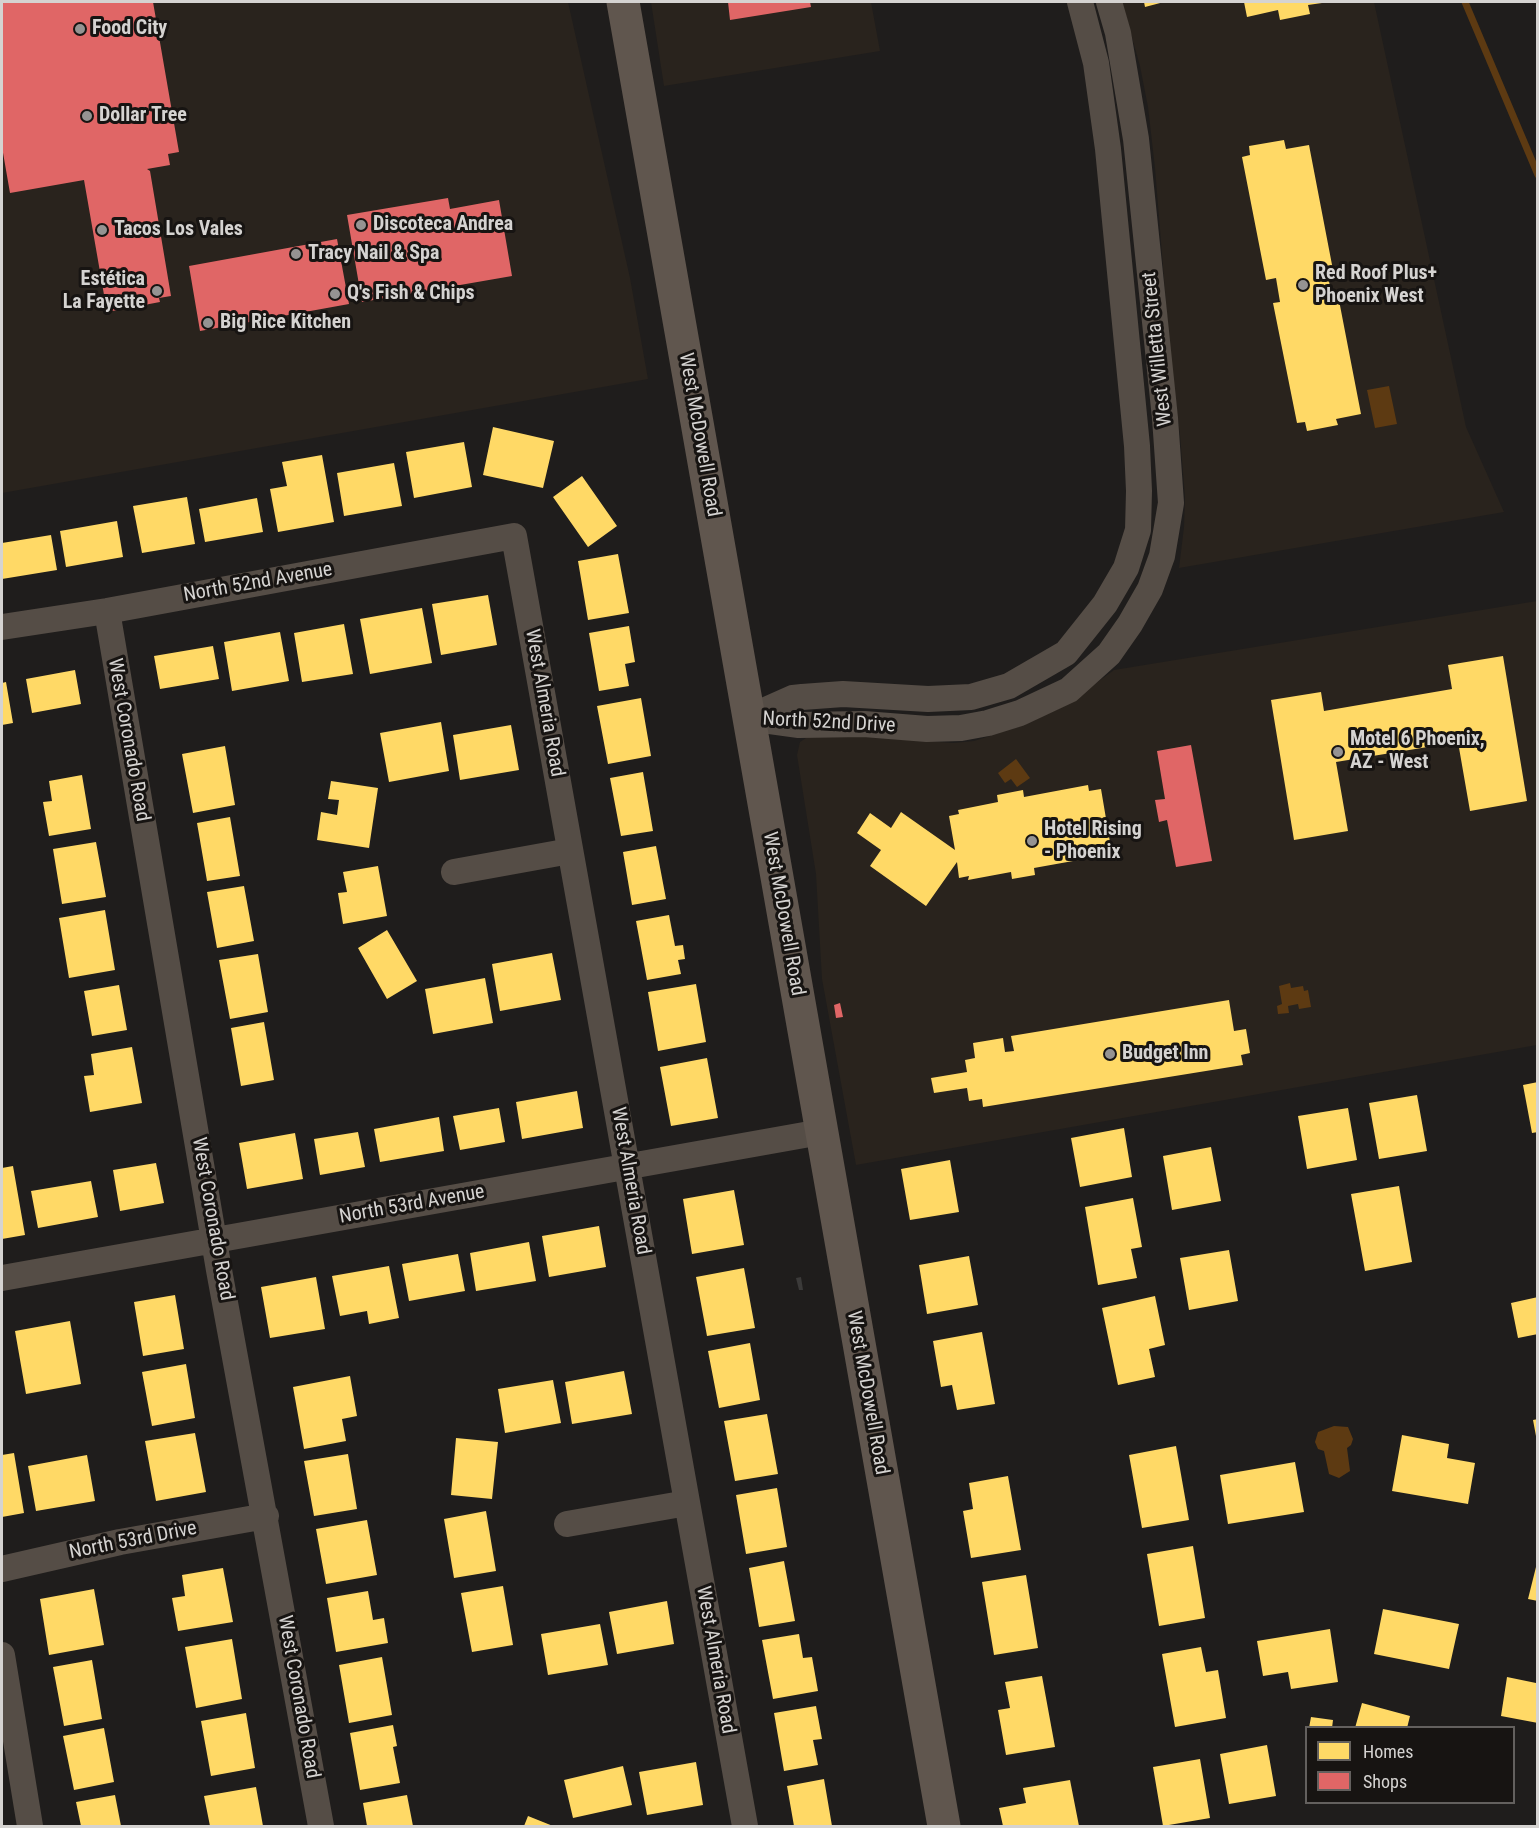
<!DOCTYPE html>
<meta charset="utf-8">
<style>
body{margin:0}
#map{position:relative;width:1539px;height:1828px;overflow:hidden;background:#1f1d1c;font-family:"Roboto Condensed",sans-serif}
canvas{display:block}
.frame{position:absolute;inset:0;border:3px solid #d5d3d1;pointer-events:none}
.legend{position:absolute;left:1305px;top:1726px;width:210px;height:78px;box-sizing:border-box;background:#171412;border:2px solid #63605e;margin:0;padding:8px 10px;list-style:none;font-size:18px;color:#d5d3d1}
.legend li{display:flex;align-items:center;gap:12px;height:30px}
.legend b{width:30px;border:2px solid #63605e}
</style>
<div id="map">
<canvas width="1539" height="1828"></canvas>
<div class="frame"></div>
<ul class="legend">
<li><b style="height:16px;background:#ffd966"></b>Homes</li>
<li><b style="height:16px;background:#e06666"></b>Shops</li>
</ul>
</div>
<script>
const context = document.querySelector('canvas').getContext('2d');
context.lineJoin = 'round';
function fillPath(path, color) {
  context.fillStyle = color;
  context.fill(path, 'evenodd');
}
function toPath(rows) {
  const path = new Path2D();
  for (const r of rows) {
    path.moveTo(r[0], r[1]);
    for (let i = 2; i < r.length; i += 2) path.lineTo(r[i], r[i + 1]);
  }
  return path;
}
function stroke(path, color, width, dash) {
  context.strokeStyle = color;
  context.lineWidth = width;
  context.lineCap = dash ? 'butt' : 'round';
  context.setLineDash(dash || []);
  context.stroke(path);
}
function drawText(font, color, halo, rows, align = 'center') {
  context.font = font + ' "Roboto Condensed",sans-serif';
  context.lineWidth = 6;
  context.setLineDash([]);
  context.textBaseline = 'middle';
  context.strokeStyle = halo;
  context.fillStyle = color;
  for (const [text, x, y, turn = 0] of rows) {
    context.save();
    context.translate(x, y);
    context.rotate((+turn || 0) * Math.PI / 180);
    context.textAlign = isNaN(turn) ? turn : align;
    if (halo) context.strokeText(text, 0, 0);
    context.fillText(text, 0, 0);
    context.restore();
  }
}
const built = toPath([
 [2,2,568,2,630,278,648,379,2,493],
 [651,2,871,2,880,51,664,86],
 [1122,2,1374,2,1466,427,1504,512,1179,568,1184,527,1185,497,1180,435,1171,365,1155,168,1148,107,1140,66],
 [1537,601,1537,1045,856,1165,822,979,816,874,797,755,800,742,809,736,821,733,953,743,974,741,1024,725,1064,706,1114,670]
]);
const water = toPath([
 [1389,386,1397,424,1375,428,1367,390],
 [1016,759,1030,778,1017,787,1011,779,1005,783,998,773],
 [1290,983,1291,988,1303,986,1304,991,1308,990,1311,1007,1299,1009,1298,1004,1288,1006,1289,1013,1278,1014,1277,1006,1282,1004,1279,986],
 [1334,1426,1348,1427,1353,1439,1351,1445,1347,1448,1350,1471,1339,1478,1329,1474,1324,1451,1318,1449,1315,1442,1318,1432]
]);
const homes = toPath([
 [1144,2,1164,2,1145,7],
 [1244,2,1322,2,1322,3,1308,5,1310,14,1280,20,1278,10,1247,17],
 [1284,140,1286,149,1309,145,1333,270,1327,272,1331,291,1337,290,1361,414,1336,419,1338,425,1307,431,1305,422,1297,423,1273,303,1280,302,1276,278,1266,280,1242,157,1250,155,1249,146],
 [493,427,554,441,543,488,483,475],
 [464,442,472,487,414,498,406,452],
 [322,455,334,522,278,532,270,489,287,486,282,462],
 [394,463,402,506,344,516,337,473],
 [582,476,617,526,588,547,553,497],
 [187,497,195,544,142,553,133,506],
 [257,498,263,532,205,542,199,509],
 [117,521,123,557,66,567,60,531],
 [51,535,57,570,2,579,2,543],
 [618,554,629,613,588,620,578,561],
 [488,595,497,645,441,655,432,604],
 [422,608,432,663,370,674,360,619],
 [344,624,353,674,302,682,294,633],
 [629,626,635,662,625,664,629,686,599,691,589,633],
 [280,632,289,681,232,691,224,642],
 [213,646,219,679,160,689,154,656],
 [1503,656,1527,801,1470,811,1458,742,1336,762,1348,831,1294,840,1271,700,1321,692,1324,711,1452,689,1448,665],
 [75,670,81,704,32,713,26,679],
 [6,682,13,723,2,725,2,683],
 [641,698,651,756,608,764,597,706],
 [441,722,449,771,389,782,380,733],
 [511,725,519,770,460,780,453,735],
 [225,746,235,805,193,813,182,754],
 [643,772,653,831,621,836,610,778],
 [82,775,91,829,49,836,43,802,52,801,49,781],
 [331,781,378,788,369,848,317,840,321,812,337,815,339,800,328,799],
 [1088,785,1089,791,1101,789,1112,854,1034,868,1035,875,1012,879,1011,872,968,880,969,876,959,878,957,862,926,906,870,866,881,850,857,833,870,813,891,828,901,812,955,850,949,816,959,814,958,810,998,802,997,795,1023,790,1024,797],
 [230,817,240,876,207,881,197,823],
 [96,842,106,897,62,904,53,849],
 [656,846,666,899,632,905,623,852],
 [378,866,387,916,343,924,338,893,347,892,343,872],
 [244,886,254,941,217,948,207,892],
 [105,910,115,970,69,978,59,918],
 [669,915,675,946,683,945,685,959,678,960,681,974,647,980,636,921],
 [387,930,417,981,387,999,358,948],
 [552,953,561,1000,500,1011,492,964],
 [258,954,268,1012,230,1019,219,960],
 [485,978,493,1023,433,1034,425,989],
 [696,984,706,1042,658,1051,648,992],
 [119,985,127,1030,92,1036,84,991],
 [1229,1000,1234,1031,1246,1029,1250,1053,1241,1055,1243,1065,983,1107,982,1099,969,1101,967,1088,934,1093,931,1078,967,1072,965,1060,975,1058,973,1043,1003,1038,1005,1052,1014,1051,1011,1036],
 [264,1022,274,1080,241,1086,231,1028],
 [132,1047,142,1103,90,1112,84,1076,94,1075,91,1054],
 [707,1058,718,1118,671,1126,660,1067],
 [1538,1082,1538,1132,1532,1133,1523,1085],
 [577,1091,583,1128,522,1139,516,1102],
 [1417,1095,1427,1151,1379,1159,1369,1103],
 [499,1108,505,1142,460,1150,453,1116],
 [1348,1108,1357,1160,1307,1169,1298,1116],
 [439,1117,444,1151,380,1162,374,1129],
 [1124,1128,1132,1177,1080,1187,1071,1138],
 [358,1132,365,1167,320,1175,314,1139],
 [295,1133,303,1179,247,1189,239,1143],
 [1211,1147,1221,1201,1172,1210,1163,1156],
 [950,1160,959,1212,910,1220,901,1169],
 [156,1163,164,1203,120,1211,113,1170],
 [13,1166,25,1235,2,1239,2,1168],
 [91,1181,98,1217,38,1228,31,1191],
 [1399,1186,1412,1262,1365,1271,1351,1194],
 [734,1190,744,1245,692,1254,683,1199],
 [1133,1198,1142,1247,1131,1249,1137,1278,1098,1285,1085,1207],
 [599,1226,606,1267,549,1277,542,1236],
 [529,1242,536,1281,476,1291,470,1253],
 [1229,1250,1238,1301,1189,1310,1180,1258],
 [458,1254,465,1291,409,1301,402,1264],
 [969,1256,978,1305,927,1314,919,1265],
 [389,1266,399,1318,369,1324,367,1311,340,1316,332,1276],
 [744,1268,755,1328,707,1336,696,1277],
 [316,1277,325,1329,270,1338,261,1287],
 [175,1295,184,1349,143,1356,134,1302],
 [1155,1296,1165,1345,1149,1349,1155,1377,1118,1385,1102,1308],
 [1538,1297,1538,1334,1518,1338,1511,1303],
 [70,1321,81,1384,26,1394,15,1331],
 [982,1332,995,1404,957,1410,952,1385,941,1387,933,1341],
 [750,1343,760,1400,719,1408,708,1351],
 [186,1364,195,1418,152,1426,142,1372],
 [624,1371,632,1414,572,1424,565,1382],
 [350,1376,357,1416,342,1419,346,1441,304,1449,293,1387],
 [553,1380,561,1423,505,1433,498,1389],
 [767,1414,778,1474,735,1481,724,1421],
 [1538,1419,1538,1436,1536,1436,1533,1420],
 [195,1433,206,1492,156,1501,145,1441],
 [1402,1435,1449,1444,1447,1458,1475,1463,1468,1504,1392,1491],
 [456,1438,498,1442,492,1499,451,1495],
 [1176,1446,1189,1520,1142,1528,1129,1455],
 [14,1453,24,1513,2,1517,2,1455],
 [348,1454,357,1509,314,1516,304,1461],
 [87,1455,95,1501,36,1511,28,1466],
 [1295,1462,1304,1512,1228,1524,1220,1475],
 [1008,1476,1021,1550,971,1558,963,1511,973,1509,969,1483],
 [777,1488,787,1547,746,1554,736,1495],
 [486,1511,496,1571,454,1578,444,1519],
 [367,1520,377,1575,326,1584,316,1529],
 [1193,1546,1205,1618,1159,1626,1147,1554],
 [784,1561,795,1621,759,1627,749,1568],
 [1537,1563,1538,1563,1538,1601,1528,1599],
 [223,1568,233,1622,178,1631,172,1598,185,1596,182,1575],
 [1026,1575,1038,1648,994,1655,982,1582],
 [503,1586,513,1645,472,1652,461,1593],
 [94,1589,104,1645,49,1655,40,1599],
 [368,1591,373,1620,384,1618,388,1643,336,1652,327,1598],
 [667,1601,674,1644,617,1654,609,1612],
 [1383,1609,1459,1624,1449,1669,1374,1654],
 [600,1624,608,1665,548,1675,541,1634],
 [1330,1629,1338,1682,1291,1689,1288,1672,1263,1676,1257,1641],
 [799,1634,803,1658,812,1657,818,1691,773,1699,762,1640],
 [232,1639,242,1699,196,1708,185,1647],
 [1201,1647,1206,1672,1218,1670,1226,1718,1175,1727,1162,1654],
 [382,1657,392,1715,349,1723,339,1665],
 [92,1660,102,1719,64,1726,53,1667],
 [1042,1676,1055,1747,1006,1755,998,1710,1010,1708,1005,1682],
 [1507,1677,1536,1683,1538,1678,1538,1723,1501,1716],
 [1362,1703,1410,1716,1407,1728,1355,1728],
 [816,1706,822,1739,813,1740,818,1765,784,1771,774,1713],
 [246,1713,255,1768,211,1776,201,1721],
 [1311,1717,1333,1720,1332,1728,1309,1728],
 [393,1725,397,1746,393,1747,400,1783,360,1790,350,1733],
 [104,1728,114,1782,74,1790,63,1736],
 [1267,1745,1276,1796,1229,1804,1220,1754],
 [1200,1759,1210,1818,1163,1826,1153,1767],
 [696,1762,703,1805,647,1815,639,1772],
 [623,1766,632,1805,573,1818,564,1780],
 [824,1779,832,1826,794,1826,787,1786],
 [1070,1780,1079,1826,1003,1826,999,1808,1026,1803,1023,1788],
 [256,1787,263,1826,210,1826,204,1796],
 [115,1795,121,1826,81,1826,76,1802],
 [407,1795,413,1826,367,1826,363,1803],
 [528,1816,553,1826,524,1826]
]);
const shops = toPath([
 [2,2,153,2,179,152,168,154,170,165,147,169,150,171,171,296,159,298,160,302,107,312,84,180,10,193,2,147],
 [728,2,810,2,811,7,730,20],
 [448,198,450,209,499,200,512,276,362,302,347,215],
 [337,239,349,304,200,331,189,266],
 [1191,745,1212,861,1176,867,1167,820,1159,822,1155,800,1165,799,1157,751],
 [840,1003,843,1017,836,1018,834,1005]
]);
const stream = toPath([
 [1465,2,1538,175]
]);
const building = toPath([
 [801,1277,803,1290,799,1290,796,1278]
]);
const minor = toPath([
 [107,611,219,1270,321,1826],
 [2,627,107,611,514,536,745,1826],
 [748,718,799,725,864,724,927,729,961,728,988,723,1020,713,1069,690,1109,654,1130,624,1150,589,1162,556,1171,503,1165,418,1136,139,1118,33,1109,2],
 [748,718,793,698,802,697,843,694,928,699,971,697,1009,686,1066,653,1105,604,1126,568,1138,530,1139,491,1137,446,1108,149,1096,63,1080,2],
 [454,872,570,851],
 [2,1278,821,1132],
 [567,1524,687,1503],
 [2,1569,120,1542,266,1516],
 [2,1655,30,1826]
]);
const major = toPath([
 [623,2,944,1826]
]);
const markers = [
 [80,29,6,"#959392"],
 [87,116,6,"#959392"],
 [361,225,6,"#959392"],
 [102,230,6,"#959392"],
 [296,254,6,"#959392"],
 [1303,285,6,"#959392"],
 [157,291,6,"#959392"],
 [335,294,6,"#959392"],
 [208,323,6,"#959392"],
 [1338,752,6,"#959392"],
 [1032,841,6,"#959392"],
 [1110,1054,6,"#959392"]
];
const poiNames = [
 ["Food City",92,29],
 ["Dollar Tree",99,116],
 ["Discoteca Andrea",373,225],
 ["Tacos Los Vales",114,230],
 ["Tracy Nail & Spa",308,254],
 ["Red Roof Plus+",1315,274],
 ["Phoenix West",1315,297],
 ["Estética",145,280,"right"],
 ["La Fayette",145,303,"right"],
 ["Q's Fish & Chips",347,294],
 ["Big Rice Kitchen",220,323],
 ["Motel 6 Phoenix,",1350,740],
 ["AZ - West",1350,763],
 ["Hotel Rising",1044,830],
 ["- Phoenix",1044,853],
 ["Budget Inn",1122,1054]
];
const streetNames = [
 ["West Willetta Street",1158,349,-96],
 ["West McDowell Road",699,435,80],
 ["North 52nd Avenue",258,583,-10],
 ["West Almeria Road",544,703,80],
 ["North 52nd Drive",829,723,3],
 ["West Coronado Road",128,740,80],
 ["West McDowell Road",783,914,80],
 ["West Almeria Road",630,1181,80],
 ["North 53rd Avenue",412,1205,-10],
 ["West Coronado Road",212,1219,80],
 ["West McDowell Road",867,1393,80],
 ["North 53rd Drive",133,1541,-11],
 ["West Almeria Road",715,1660,80],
 ["West Coronado Road",298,1697,80]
];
fillPath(built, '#29231d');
fillPath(water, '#5d3a12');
fillPath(homes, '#ffd966');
fillPath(shops, '#e06666');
stroke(stream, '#5d3a12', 7);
fillPath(building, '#3b3a39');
stroke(minor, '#554d46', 26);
stroke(major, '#60564e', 33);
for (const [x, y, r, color] of markers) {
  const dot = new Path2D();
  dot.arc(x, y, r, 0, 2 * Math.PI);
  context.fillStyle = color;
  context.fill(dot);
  stroke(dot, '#171412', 2);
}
drawText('bold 20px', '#d5d3d1', '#171412', poiNames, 'left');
drawText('20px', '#d5d3d1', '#171412', streetNames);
</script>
